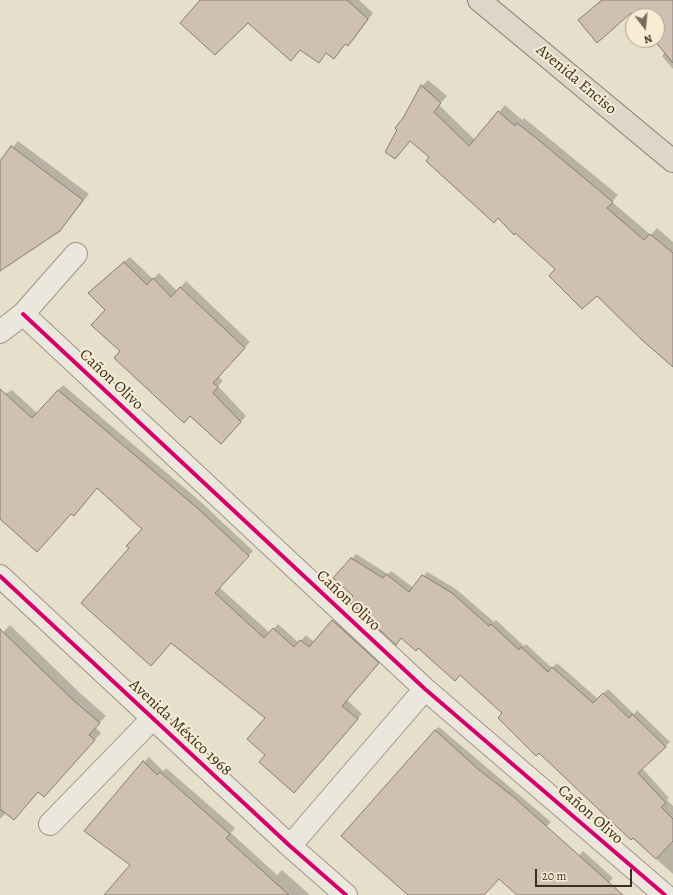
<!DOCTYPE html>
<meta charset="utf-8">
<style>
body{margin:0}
#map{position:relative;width:673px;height:895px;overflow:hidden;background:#e6dfcb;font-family:Alegreya,serif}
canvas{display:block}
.north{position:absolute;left:625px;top:8px;width:40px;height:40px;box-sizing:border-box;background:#f7edd5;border:1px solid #aca18d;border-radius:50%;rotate:164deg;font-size:11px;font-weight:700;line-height:16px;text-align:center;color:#3b2f22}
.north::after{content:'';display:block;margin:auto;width:14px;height:18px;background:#776d5d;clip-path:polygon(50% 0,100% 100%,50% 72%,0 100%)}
.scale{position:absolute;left:535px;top:869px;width:97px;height:18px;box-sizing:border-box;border:2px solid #3b2f22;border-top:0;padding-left:5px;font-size:12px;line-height:14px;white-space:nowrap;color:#3b2f22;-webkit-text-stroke:3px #f7edd5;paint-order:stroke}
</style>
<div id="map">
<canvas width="673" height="895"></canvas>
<div class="north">N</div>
<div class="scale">20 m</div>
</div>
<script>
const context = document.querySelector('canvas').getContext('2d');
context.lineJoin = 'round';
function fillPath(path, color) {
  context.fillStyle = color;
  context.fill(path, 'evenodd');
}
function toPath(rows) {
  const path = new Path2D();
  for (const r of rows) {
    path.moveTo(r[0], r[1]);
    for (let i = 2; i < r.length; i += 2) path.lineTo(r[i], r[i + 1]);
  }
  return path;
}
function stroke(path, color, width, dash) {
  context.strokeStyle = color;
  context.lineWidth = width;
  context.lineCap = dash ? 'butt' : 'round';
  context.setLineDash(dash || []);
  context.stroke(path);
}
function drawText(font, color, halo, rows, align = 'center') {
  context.font = font + ' Alegreya,serif';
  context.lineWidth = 4;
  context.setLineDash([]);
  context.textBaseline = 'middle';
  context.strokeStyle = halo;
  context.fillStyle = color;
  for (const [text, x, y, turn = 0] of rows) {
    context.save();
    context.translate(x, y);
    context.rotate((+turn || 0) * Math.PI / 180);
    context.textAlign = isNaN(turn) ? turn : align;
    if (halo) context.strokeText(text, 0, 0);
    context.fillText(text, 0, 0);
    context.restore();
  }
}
const shadow = toPath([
 [202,0,359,0,373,13,354,39,348,45,346,43,334,57,327,52,318,62,301,49,291,60,248,22],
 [601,0,673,0,673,69,662,56,665,52,655,40,657,40,657,16,635,16,631,12,584,16],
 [428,80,447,96,439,105,475,140,505,105,522,120,524,118,618,195,612,202,651,235,657,228,673,242,673,365,597,295,556,269,411,140,395,158,404,119,422,86],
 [18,141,89,194,66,223,0,270,0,163],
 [130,257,153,279,159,273,177,291,186,281,250,342,218,376,223,381,218,386,246,416,227,437,191,415,122,351,95,287],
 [63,385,201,502,253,551,219,587,270,633,278,624,299,643,306,635,314,642,338,616,383,658,347,700,362,714,299,787,266,755,266,718,130,548,143,529,97,488,71,513,0,518,0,397,12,390,37,413],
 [356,554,388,574,391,571,414,588,427,572,456,589,494,622,496,620,524,646,526,644,552,668,557,663,598,699,608,689,634,714,637,710,670,742,642,768,669,798,667,800,673,806,673,874,539,752,503,713,461,674,419,646,334,578],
 [10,625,80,693,106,716,95,727,101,733,50,789,38,792,28,803,16,803,0,819,0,636],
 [439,727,551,822,483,895,409,895,435,730],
 [149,757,163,771,166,768,235,828,231,833,277,875,282,870,310,895,105,895,132,864,144,762],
 [583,851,613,878,597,895,546,895]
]);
const building = toPath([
 [200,0,347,0,368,19,348,46,345,44,334,59,326,53,319,63,300,50,291,61,248,23,215,55,180,23,200,0],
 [602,0,673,0,673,63,654,40,657,40,657,16,634,16,631,13,597,43,578,20,602,0],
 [421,85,441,103,434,112,469,146,498,111,515,126,517,123,535,137,613,202,607,208,644,240,650,234,673,253,673,367,642,340,597,296,582,309,549,276,555,269,515,233,514,235,498,218,494,223,426,161,429,157,410,141,395,159,385,152,397,130,395,128,403,118,421,85],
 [11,146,83,200,60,231,0,271,0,161,11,146],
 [124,262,147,285,153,278,171,297,180,287,245,348,213,383,218,387,213,393,241,422,221,444,190,416,184,423,114,358,120,351,91,325,105,310,88,293,124,262],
 [0,389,32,418,58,390,196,507,249,556,215,593,264,638,273,628,294,647,300,640,309,647,332,620,379,663,342,706,358,719,294,793,259,762,265,755,247,739,265,718,171,643,151,666,81,603,129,548,126,546,142,529,97,488,74,516,71,514,37,552,0,519,0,389],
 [351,558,383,578,386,574,409,592,422,575,452,593,489,626,491,624,519,650,521,647,548,672,552,667,593,703,603,693,629,718,632,714,666,747,638,773,666,803,661,807,673,819,673,841,656,859,633,838,631,840,539,753,536,756,498,718,502,713,460,675,455,681,418,648,416,651,401,638,396,645,349,601,353,596,333,578,351,558],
 [0,629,73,700,100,723,89,735,95,740,44,797,38,792,14,820,0,809,0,629],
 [435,730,478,769,515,798,623,895,517,895,499,879,484,895,408,895,341,836,435,730],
 [143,761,157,775,160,772,230,834,226,838,289,895,104,895,130,865,84,831,143,761]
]);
const minor = toPath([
 [23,314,425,689,665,895],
 [0,332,23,314,76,254],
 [0,576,290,846,346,895],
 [50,824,153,718],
 [290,846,425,689]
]);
const major = toPath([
 [479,0,673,161]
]);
const cycleway = toPath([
 [23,314,425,689,665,895],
 [0,576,290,846,346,895]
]);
const streetNames = [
 ["Avenida Enciso",576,80,40],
 ["Cañon Olivo",111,380,43],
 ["Cañon Olivo",348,601,43],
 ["Avenida México 1968",180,728,43],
 ["Cañon Olivo",590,815,41]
];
fillPath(shadow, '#0003');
fillPath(building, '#d0c0b1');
stroke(building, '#847e72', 1);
stroke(minor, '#9c9689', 24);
stroke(major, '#847e72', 24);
stroke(minor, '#ebe7dd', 22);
stroke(major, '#ded6c8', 22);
stroke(cycleway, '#d6006c', 4);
drawText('16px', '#3b2f22', '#f7edd5', streetNames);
</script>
